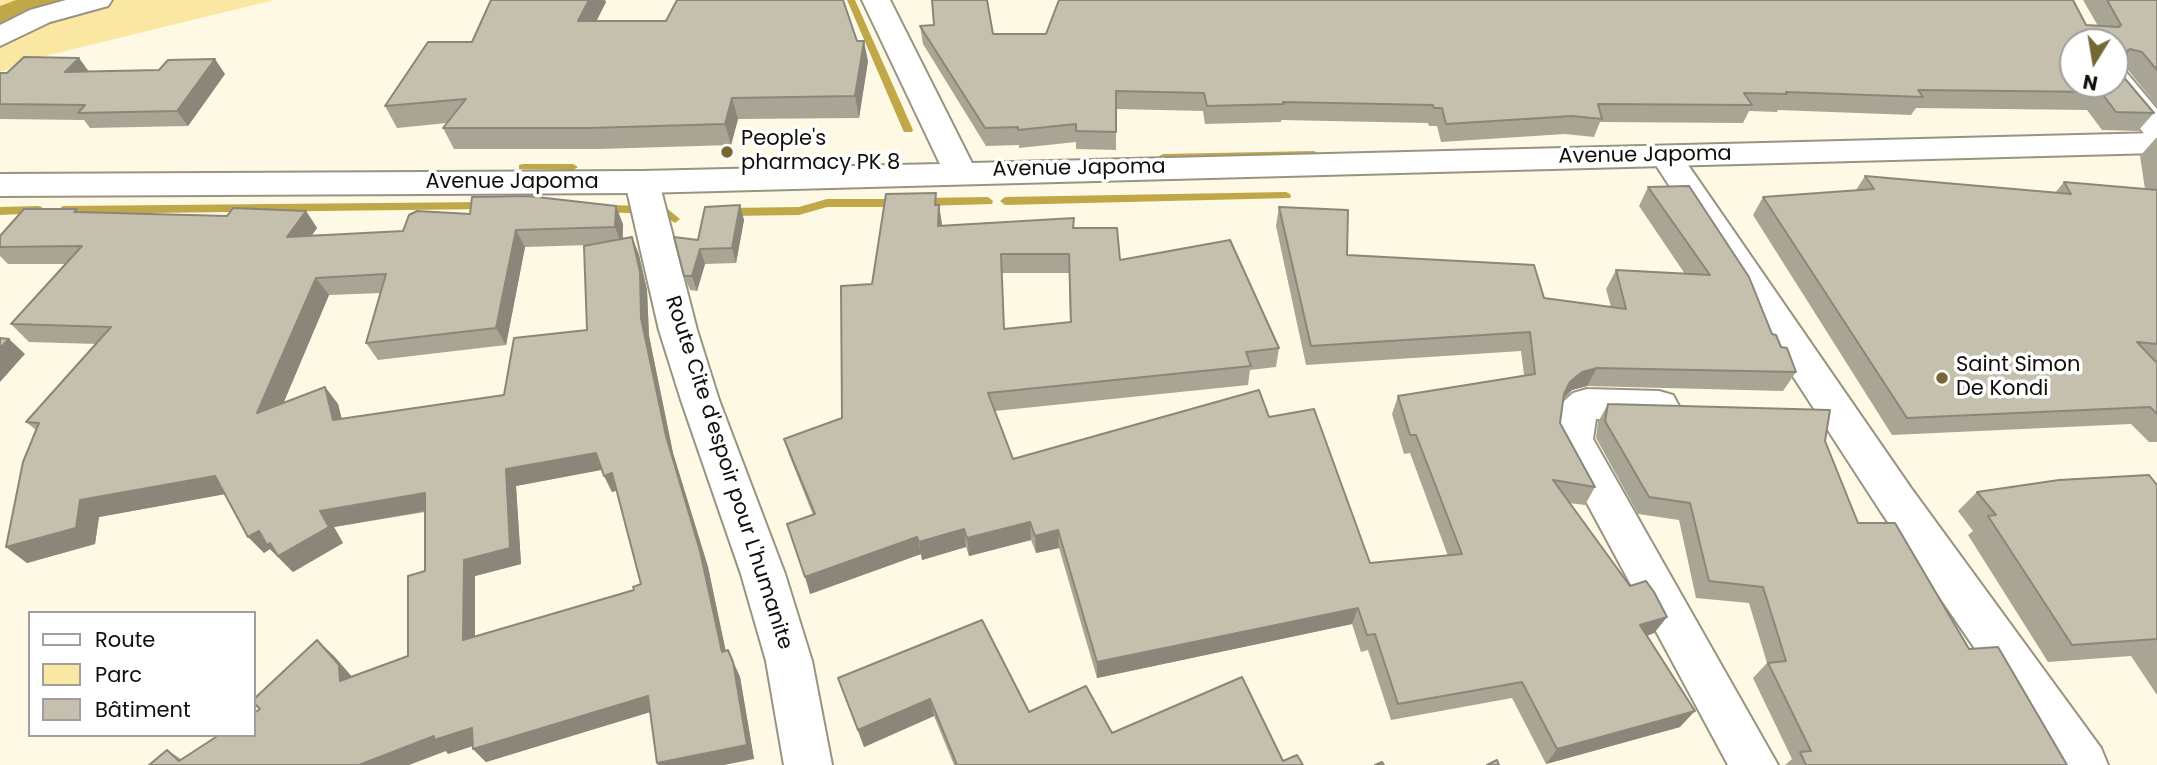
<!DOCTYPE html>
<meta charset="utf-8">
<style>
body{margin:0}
#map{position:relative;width:2157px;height:765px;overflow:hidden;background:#fef9e5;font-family:Poppins,sans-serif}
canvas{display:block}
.legend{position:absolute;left:28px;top:611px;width:228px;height:126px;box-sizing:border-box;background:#fff;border:2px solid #a09f9d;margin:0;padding:9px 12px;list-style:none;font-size:21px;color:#110f09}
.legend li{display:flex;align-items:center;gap:14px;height:35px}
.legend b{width:35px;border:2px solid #a09f9d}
.north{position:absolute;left:2059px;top:28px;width:70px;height:70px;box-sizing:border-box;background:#fff;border:2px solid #a09f9d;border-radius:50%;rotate:191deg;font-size:19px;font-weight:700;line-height:28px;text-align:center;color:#110f09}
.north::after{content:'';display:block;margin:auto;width:24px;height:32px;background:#756835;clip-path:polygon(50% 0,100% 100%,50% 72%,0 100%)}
</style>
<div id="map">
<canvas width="2157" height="765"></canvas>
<ul class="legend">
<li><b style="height:9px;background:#fff"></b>Route</li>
<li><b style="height:19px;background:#fae7a1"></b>Parc</li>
<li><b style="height:19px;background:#c5c0ad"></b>Bâtiment</li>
</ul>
<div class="north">N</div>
</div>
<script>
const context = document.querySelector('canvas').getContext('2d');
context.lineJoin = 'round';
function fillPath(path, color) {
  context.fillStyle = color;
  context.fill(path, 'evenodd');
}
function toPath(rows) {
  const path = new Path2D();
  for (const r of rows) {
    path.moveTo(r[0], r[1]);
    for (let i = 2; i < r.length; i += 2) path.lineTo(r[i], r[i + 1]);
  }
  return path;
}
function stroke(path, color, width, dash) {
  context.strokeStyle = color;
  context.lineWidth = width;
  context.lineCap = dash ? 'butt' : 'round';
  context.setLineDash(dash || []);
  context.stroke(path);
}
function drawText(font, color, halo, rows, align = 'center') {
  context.font = font + ' Poppins,sans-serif';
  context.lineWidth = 7;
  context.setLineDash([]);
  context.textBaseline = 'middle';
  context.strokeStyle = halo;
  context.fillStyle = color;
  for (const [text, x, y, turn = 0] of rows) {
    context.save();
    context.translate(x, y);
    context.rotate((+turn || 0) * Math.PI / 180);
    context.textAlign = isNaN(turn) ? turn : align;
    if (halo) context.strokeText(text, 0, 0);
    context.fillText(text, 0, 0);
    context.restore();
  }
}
const green = toPath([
 [0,0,274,0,41,57,0,72]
]);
const stream = toPath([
 [847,0,855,0,913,130,912,132,904,132,903,130,847,0],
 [1314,151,1319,154,1318,156,1163,160,1158,157,1163,154,1314,151],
 [523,164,573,164,578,167,573,170,519,169,519,165,523,164],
 [1286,192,1290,194,1291,196,1290,198,1005,205,1000,201,1005,197,1286,192],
 [988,197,993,201,992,204,922,206,917,202,922,198,988,197],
 [827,199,900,199,905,203,900,207,827,207,799,215,727,216,722,212,727,208,799,207,827,199],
 [486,202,491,206,490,209,63,214,58,210,63,206,486,202],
 [601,205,664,206,680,219,675,223,661,214,597,212,596,209,597,206,601,205],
 [38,206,42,207,43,210,42,213,0,215,0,207,38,206]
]);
const canal = toPath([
 [16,0,61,0,56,7,0,27,0,6,16,0]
]);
const minor = toPath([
 [66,0,112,0,108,6,50,22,0,46,0,25,30,10,66,0],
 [2115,69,2126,72,2157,109,2157,139,2146,136,2104,84,2115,84,2115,69],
 [1666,146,1677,149,1911,488,2101,748,2108,765,2055,765,1881,512,1650,156,1655,149,1666,146],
 [642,171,654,174,659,182,697,330,719,400,785,574,812,661,832,765,784,765,766,661,741,574,681,400,659,330,625,182,630,174,642,171],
 [1587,389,1659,391,1673,395,1679,406,1673,417,1659,421,1596,419,1593,439,1778,765,1728,765,1553,440,1557,413,1563,402,1573,393,1587,389]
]);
const major = toPath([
 [862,0,890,0,972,163,2157,133,2157,153,642,193,0,196,0,174,642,171,940,164,862,0]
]);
const wall = toPath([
 [2083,0,2157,0,2157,106,2128,70,2123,69,2120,72,2154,113,2138,131,2102,130,2087,110,1916,108,1911,115,1778,110,1777,112,1749,111,1743,123,1600,122,1594,137,1565,134,1441,142,1437,126,1429,126,1428,123,1281,120,1281,122,1205,124,1203,111,1116,109,1116,150,1076,149,1076,142,1019,148,1019,145,986,146,923,44,920,26,993,34,1046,34,2098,26],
 [606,2,596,21,857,41,868,61,859,118,738,119,731,145,598,149,454,149,443,128,447,123,397,128,385,106,472,42],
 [89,72,225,74,188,126,90,128,84,120,0,119,0,73],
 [2156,138,2157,138,2157,361,2155,361,2157,363,2157,442,2149,442,2131,424,1892,435,1753,215,1763,197,1856,190,1865,176,2055,193,2064,182,2145,189,2140,156],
 [1648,187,1772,334,1781,347,1796,372,1783,391,1587,386,1572,390,1563,399,1560,423,1595,487,1585,505,1569,503,1630,586,1667,617,1654,633,1647,636,1680,727,1546,764,1512,698,1391,720,1368,650,1361,652,1352,624,1097,678,1059,548,1036,553,1031,540,969,556,966,547,922,560,921,554,810,594,813,515,790,457,784,439,842,418,872,284,938,205,942,226,1074,228,1120,260,1279,348,1276,367,1250,370,1248,385,995,411,1013,459,1269,417,1370,563,1448,556,1410,453,1404,454,1392,414,1398,396,1524,375,1521,351,1306,365,1276,226,1279,207,1347,255,1544,298,1611,307,1606,289,1616,270,1685,274,1639,206],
 [1002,273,1069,273,1070,322,1004,329],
 [740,205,744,220,736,263,705,264,697,291,690,290,684,276,698,240],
 [77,209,80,212,227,216,306,211,317,228,312,235,623,224,623,239,632,237,639,255,647,290,649,336,673,453,708,567,725,650,728,650,740,677,754,759,650,712,486,762,473,749,473,746,448,754,446,751,149,765,167,750,181,759,254,735,333,655,351,676,408,656,425,571,425,512,334,527,343,543,293,572,270,549,264,553,225,494,99,517,95,544,27,563,6,547,36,430,26,422,97,344,29,342,11,324,66,264,8,264,0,256,0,236],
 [589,245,587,330,504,395,342,419,338,404,325,387,283,404,329,295,381,293,366,343,378,360,506,345,525,247],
 [602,470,612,492,616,491,641,584,634,590,475,636,475,576,521,564,516,486],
 [1608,404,1825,441,1858,523,1969,649,2067,765,1785,765,1792,759,1753,678,1767,663,1749,603,1696,598,1679,520,1638,514,1596,438,1598,422],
 [2157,485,2157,695,2131,656,2048,662,1968,535,1973,531,1958,511,1977,492],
 [838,678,1029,712,1112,733,1303,765,954,765,934,716,864,747]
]);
const shadedWall = toPath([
 [589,0,605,0,606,2,586,42,578,21],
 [864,41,868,61,859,118,855,96],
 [79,58,90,73,65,72],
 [215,59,225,74,188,126,177,111],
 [732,98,738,119,731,145,725,124],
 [740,205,744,220,736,263,732,248],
 [939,205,942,224,941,245,938,226],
 [616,206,623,224,622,245,615,227],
 [306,211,317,228,299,254,287,237],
 [516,230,525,247,506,345,496,328],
 [632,237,639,255,647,290,649,336,673,453,708,567,729,666,722,652,666,436,641,318],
 [700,249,705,264,697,291,692,276],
 [316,278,329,295,272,430,257,413],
 [9,339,25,354,0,382,0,348],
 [1597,368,1587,386,1572,390,1561,401,1570,382,1582,372],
 [325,387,338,404,346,437,333,420],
 [596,453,605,469,516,486,521,564,475,576,475,655,463,640,464,560,506,469],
 [612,473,620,489,612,492,604,476],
 [215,476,231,493,99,517,95,544,27,563,6,547,80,500],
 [425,493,437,509,334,527,343,543,293,572,270,549,264,553,248,537,259,531,320,511],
 [1030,522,1031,540,969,556,967,538],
 [964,529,966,547,922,560,919,542],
 [1058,530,1059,548,1036,553,1035,536],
 [917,537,921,554,810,594,805,577],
 [1358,608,1352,624,1097,678,1097,662],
 [1667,617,1654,633,1628,642,1640,625],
 [317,640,333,655,354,679,340,681],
 [728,650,740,677,754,759,724,765,658,765,657,763],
 [648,696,657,710,486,762,473,749],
 [930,699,934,716,864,747,858,730],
 [1695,711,1680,727,1546,764,1557,749],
 [472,728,485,742,448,754,446,751,409,765,359,765,434,736]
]);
const building = toPath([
 [491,0,589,0,578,21,666,21,677,0,843,0,857,41,864,41,855,96,732,98,725,124,589,128,443,128,466,99,385,106,428,42,472,42,491,0],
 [932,0,987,0,993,34,1046,34,1059,0,2073,0,2086,25,2119,27,2121,25,2107,0,2157,0,2157,70,2142,52,2130,49,2127,51,2127,63,2116,64,2116,68,2154,113,2116,112,2101,92,1918,90,1923,97,1786,92,1787,94,1744,93,1752,105,1598,104,1602,119,1572,116,1446,124,1442,108,1434,108,1433,105,1283,102,1284,104,1207,106,1204,93,1116,91,1116,132,1076,131,1076,124,1018,130,1018,127,985,128,920,26,934,25,932,0],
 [2073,42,2115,42,2115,84,2073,84,2073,42],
 [24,57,79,58,65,72,159,70,168,60,215,59,177,111,78,113,85,105,0,104,0,73,7,73,24,57],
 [1865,176,2071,194,2064,182,2157,190,2157,344,2137,342,2157,363,2157,414,2150,407,1907,418,1763,197,1874,189,1865,176],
 [1689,186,1749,277,1772,334,1776,335,1781,347,1787,348,1796,372,1597,368,1582,372,1570,382,1564,394,1560,423,1595,487,1553,480,1630,586,1646,581,1654,592,1667,617,1640,625,1695,711,1557,749,1522,682,1398,704,1375,634,1367,635,1358,608,1097,662,1058,530,1035,536,1030,522,967,538,964,529,919,542,917,537,805,577,787,524,815,514,784,439,842,418,841,286,872,284,886,194,936,193,935,205,939,205,938,226,1074,218,1073,228,1117,228,1120,260,1230,240,1279,348,1246,352,1251,366,988,393,1013,459,1259,390,1269,417,1314,409,1370,563,1462,554,1416,435,1410,435,1398,396,1535,374,1530,332,1311,346,1279,207,1348,210,1347,255,1534,265,1544,298,1626,309,1616,270,1710,275,1648,187,1689,186],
 [1001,254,1069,254,1071,322,1004,329,1001,254],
 [528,196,616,206,615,227,516,230,496,328,366,343,386,274,316,278,257,413,325,387,333,420,504,395,514,338,587,330,584,246,632,237,640,272,641,318,666,436,700,551,722,652,728,650,733,662,747,745,657,763,648,696,473,749,472,728,434,740,434,736,359,765,149,765,167,750,179,761,219,735,254,735,254,713,260,709,254,703,254,699,317,640,339,665,340,681,408,656,408,576,425,571,425,493,320,511,329,527,278,556,270,543,267,545,259,531,248,537,215,476,80,500,76,528,6,547,23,462,39,423,26,422,111,327,11,324,82,246,0,247,0,236,24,209,77,209,74,212,227,216,233,208,306,211,287,237,403,231,409,215,417,211,470,214,472,197,528,196],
 [596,453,604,476,612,473,641,584,633,587,634,590,463,640,464,560,510,548,506,469,596,453],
 [740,205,732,248,700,249,692,276,684,276,674,237,698,240,705,207,740,205],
 [0,338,9,339,0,348,0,338],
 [1608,404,1830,410,1825,441,1858,523,1895,523,1969,649,1998,647,2067,765,1806,765,1800,752,1811,751,1768,663,1786,661,1763,587,1709,581,1690,503,1649,497,1605,421,1608,404],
 [2149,475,2157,485,2157,639,2072,645,1988,516,1996,515,1977,492,2059,480,2149,475],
 [982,620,1029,712,1086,686,1112,733,1242,677,1283,761,1297,755,1303,765,957,765,930,699,858,730,838,678,982,620],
 [1497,760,1499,765,1487,765,1497,760],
 [1382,762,1384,765,1375,765,1382,762]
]);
const markers = [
 [727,152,7,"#756835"],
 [1942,378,7,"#756835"]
];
const poiNames = [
 ["People's",741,140],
 ["pharmacy PK 8",741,164],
 ["Saint Simon",1956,366],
 ["De Kondi",1956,390]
];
const streetNames = [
 ["Avenue Japoma",1645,156,-1],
 ["Avenue Japoma",1079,169,-1],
 ["Avenue Japoma",512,183],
 ["Route Cite d'espoir pour L'humanite",728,473,72]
];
fillPath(green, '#fae7a1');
fillPath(stream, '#c0a748');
fillPath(canal, '#c0a748');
stroke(minor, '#989481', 4);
stroke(major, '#989481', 4);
fillPath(minor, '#fff');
fillPath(major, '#fff');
fillPath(wall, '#a9a595');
fillPath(shadedWall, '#8a8679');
fillPath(building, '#c5c0ad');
stroke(building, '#8a8679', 2);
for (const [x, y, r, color] of markers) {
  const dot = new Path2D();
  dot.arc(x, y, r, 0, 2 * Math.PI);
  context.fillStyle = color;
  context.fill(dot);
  stroke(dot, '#fff', 2.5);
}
drawText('21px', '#110f09', '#fff', poiNames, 'left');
drawText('21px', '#110f09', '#fff', streetNames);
</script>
